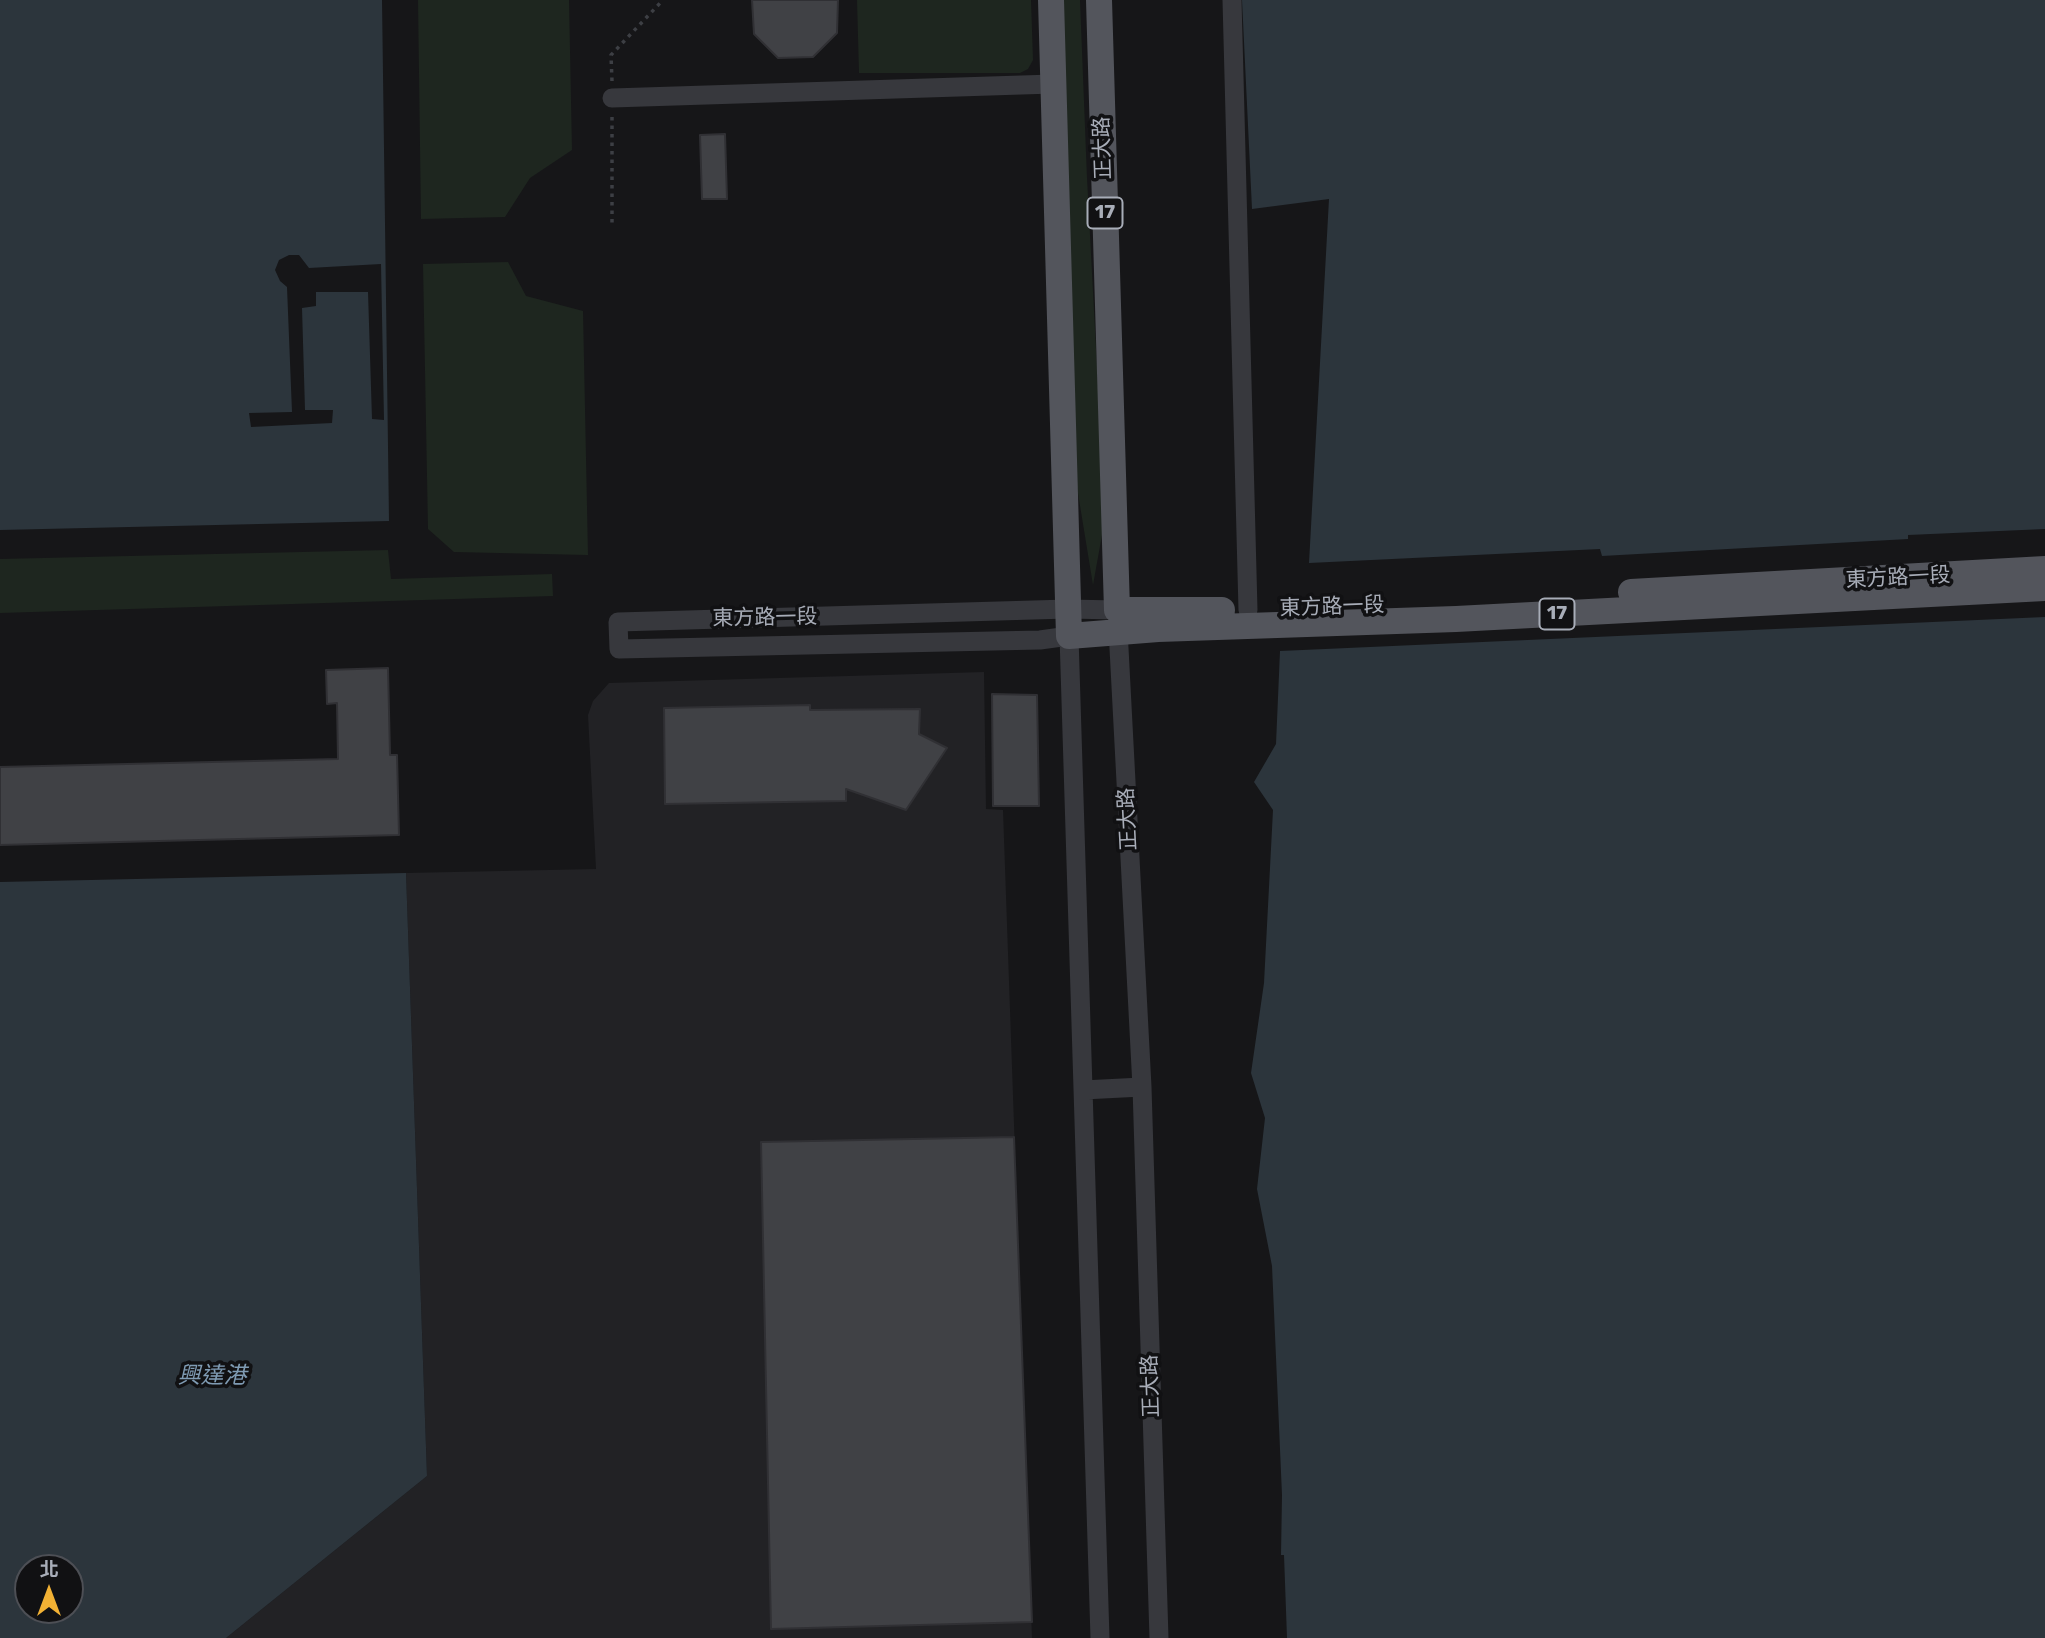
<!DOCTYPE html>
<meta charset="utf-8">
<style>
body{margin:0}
#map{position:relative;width:2045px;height:1638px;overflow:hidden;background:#161618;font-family:Rubik,"Noto Sans TC",sans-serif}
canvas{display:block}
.north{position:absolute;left:14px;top:1554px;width:70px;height:70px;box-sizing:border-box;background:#111113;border:2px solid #4d4f55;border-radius:50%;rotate:0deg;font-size:19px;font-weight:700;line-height:28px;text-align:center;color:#a8adb8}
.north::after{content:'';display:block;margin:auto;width:24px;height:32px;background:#f2b134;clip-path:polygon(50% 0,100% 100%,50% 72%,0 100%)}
</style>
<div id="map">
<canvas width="2045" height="1638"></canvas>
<div class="north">北</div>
</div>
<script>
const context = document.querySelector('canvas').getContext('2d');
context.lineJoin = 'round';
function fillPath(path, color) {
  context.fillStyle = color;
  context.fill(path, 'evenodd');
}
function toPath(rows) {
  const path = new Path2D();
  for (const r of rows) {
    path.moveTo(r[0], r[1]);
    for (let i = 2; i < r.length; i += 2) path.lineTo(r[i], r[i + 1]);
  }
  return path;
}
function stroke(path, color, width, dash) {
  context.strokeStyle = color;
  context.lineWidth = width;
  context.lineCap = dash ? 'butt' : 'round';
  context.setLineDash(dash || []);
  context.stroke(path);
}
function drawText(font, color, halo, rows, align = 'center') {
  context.font = font + ' Rubik,"Noto Sans TC",sans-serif';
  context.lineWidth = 7;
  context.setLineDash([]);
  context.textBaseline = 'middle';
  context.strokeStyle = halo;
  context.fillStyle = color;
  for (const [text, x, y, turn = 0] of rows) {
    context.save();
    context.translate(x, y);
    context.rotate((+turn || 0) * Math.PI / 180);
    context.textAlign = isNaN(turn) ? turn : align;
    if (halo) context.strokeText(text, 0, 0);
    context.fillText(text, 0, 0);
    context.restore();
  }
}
const built = toPath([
 [984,672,986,809,1003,810,1032,1638,226,1638,427,1476,406,873,596,869,588,715,593,701,609,683]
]);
const green = toPath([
 [418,0,569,0,572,150,530,178,505,217,421,219],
 [857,0,1031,0,1033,60,1028,69,1020,73,859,73],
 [1062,0,1080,0,1087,178,1103,482,1102,535,1093,585,1074,469],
 [508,262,526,296,583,311,588,555,454,552,428,529,423,264],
 [388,550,391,579,552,574,553,596,0,613,0,559]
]);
const water = toPath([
 [0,0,382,0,389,521,0,530],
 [1242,0,2045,0,2045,529,1908,535,1908,539,1602,556,1600,549,1309,563,1329,199,1252,209],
 [2045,617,2045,1638,1287,1638,1284,1555,1281,1555,1282,1495,1272,1266,1257,1189,1265,1118,1251,1073,1264,983,1273,810,1254,782,1276,744,1280,651],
 [406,873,427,1476,226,1638,0,1638,0,882],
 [70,1568,70,1610,28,1610,28,1568]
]);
const pier = toPath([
 [289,255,299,255,309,268,381,264,384,420,372,419,368,292,316,292,316,306,302,308,305,410,333,410,332,423,251,427,249,413,292,412,287,287,280,281,275,270,279,260]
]);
const building = toPath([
 [752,0,838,0,837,33,813,57,778,58,754,34,752,0],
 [725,134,727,199,702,199,700,135,725,134],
 [388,668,390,755,397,755,399,835,0,845,0,767,338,759,337,703,327,704,326,670,388,668],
 [992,694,1037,695,1039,806,993,806,992,694],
 [810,705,810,710,920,709,919,734,947,748,906,810,846,789,846,801,665,804,664,708,810,705],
 [1014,1137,1032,1622,771,1629,761,1142,1014,1137]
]);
const path = toPath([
 [612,81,611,55,663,0],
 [612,117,612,227]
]);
const minor = toPath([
 [1232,0,1248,610],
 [612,98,1053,84],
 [1083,1090,1142,1087],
 [1100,1638,1069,636,1040,640,619,649,618,622,1068,609,1117,610,1142,1087,1159,1638]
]);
const major = toPath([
 [1051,0,1069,636,1158,629,1456,619,2045,588],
 [1099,0,1117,610,1222,610],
 [1631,592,2045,569]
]);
const shields = [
 [1105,213,35],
 [1557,614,35]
];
const shieldNames = [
 ["17",1105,213],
 ["17",1557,614]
];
const streetNames = [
 ["正大路",1103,148,-92],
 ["東方路一段",1898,578,-3],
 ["東方路一段",1332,607,-2],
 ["東方路一段",765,618,-1],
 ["正大路",1128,819,-93],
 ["正大路",1151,1386,-92]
];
const waterNames = [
 ["興達港",212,1376]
];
fillPath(built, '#222225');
fillPath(green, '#1e261f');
fillPath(water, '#2c353c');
fillPath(pier, '#161618');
fillPath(building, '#404145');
stroke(building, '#303034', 2);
stroke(path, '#3d3f44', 3.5, [3.5, 5]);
stroke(minor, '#37383d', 19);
stroke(major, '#53555c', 26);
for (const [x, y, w] of shields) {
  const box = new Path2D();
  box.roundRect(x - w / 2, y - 15.5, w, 31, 5);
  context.fillStyle = '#111113';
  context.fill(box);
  stroke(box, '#a8adb8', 2);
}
drawText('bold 19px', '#a8adb8', null, shieldNames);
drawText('21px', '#a8adb8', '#111113', streetNames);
drawText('italic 23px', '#7f9bb3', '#111113', waterNames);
</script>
